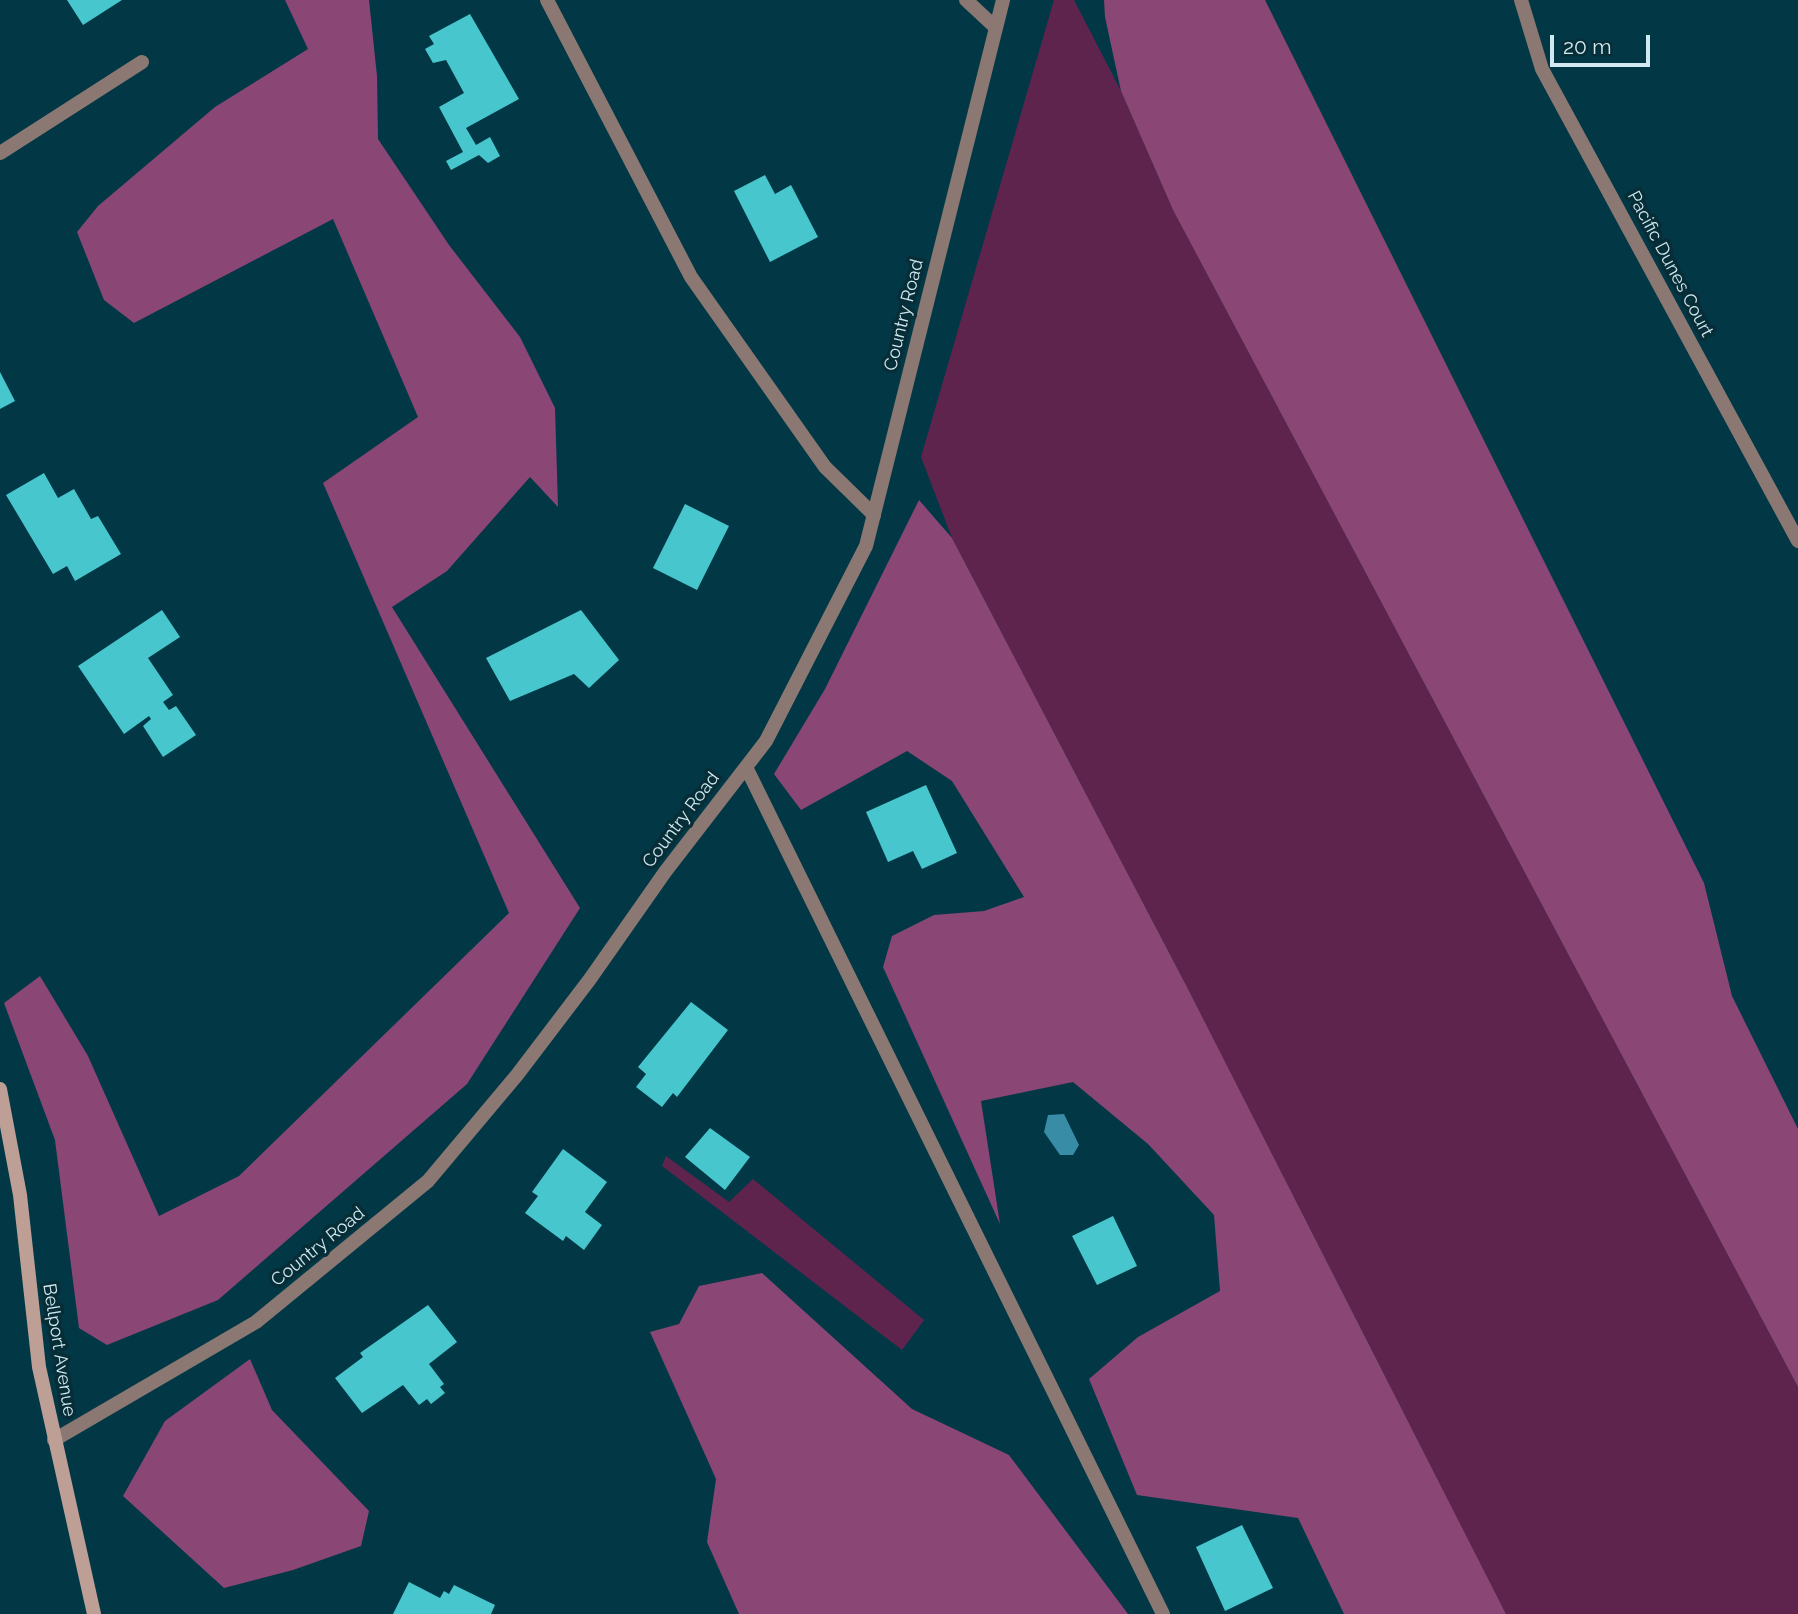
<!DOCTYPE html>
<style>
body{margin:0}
#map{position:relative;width:1798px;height:1614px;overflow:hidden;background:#023846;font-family:Raleway,sans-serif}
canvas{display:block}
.scale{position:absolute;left:1550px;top:35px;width:100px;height:32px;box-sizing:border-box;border:4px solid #d1e9f1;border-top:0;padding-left:9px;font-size:21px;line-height:24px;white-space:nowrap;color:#d1e9f1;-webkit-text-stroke:5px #072d37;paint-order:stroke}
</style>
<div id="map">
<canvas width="1798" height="1614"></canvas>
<div class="scale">20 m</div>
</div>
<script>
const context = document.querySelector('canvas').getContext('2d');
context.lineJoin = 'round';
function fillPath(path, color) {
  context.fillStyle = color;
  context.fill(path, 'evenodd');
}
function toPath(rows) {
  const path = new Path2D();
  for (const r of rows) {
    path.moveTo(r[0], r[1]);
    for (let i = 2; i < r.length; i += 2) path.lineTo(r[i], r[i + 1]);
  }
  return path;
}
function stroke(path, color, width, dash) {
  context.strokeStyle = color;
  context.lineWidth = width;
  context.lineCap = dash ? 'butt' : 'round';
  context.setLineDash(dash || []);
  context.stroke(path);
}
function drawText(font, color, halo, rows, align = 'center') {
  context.font = font + ' Raleway,sans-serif';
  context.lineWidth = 7;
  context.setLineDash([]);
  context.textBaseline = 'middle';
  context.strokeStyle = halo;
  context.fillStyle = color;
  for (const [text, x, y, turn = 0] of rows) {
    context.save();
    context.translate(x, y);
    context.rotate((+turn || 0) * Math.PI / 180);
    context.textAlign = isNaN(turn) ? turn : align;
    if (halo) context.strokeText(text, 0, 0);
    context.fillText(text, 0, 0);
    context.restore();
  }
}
const green = toPath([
 [1054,0,1074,0,1121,91,1173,210,1798,1387,1798,1614,1506,1614,1187,987,952,538,921,457],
 [666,1156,729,1202,753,1179,924,1320,902,1350,662,1166]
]);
const forest = toPath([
 [285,0,369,0,377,76,378,139,449,245,520,337,555,408,558,507,530,477,447,571,392,607,580,908,467,1084,218,1300,107,1345,79,1328,55,1140,4,1003,40,976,88,1056,159,1216,239,1176,509,913,323,483,418,417,333,219,134,323,104,300,77,232,98,206,215,107,308,49],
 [1104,0,1265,0,1704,883,1732,996,1798,1129,1798,1387,1173,210,1121,91,1105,17],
 [919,500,952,538,1187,987,1506,1614,1344,1614,1298,1518,1137,1495,1089,1379,1138,1337,1220,1291,1214,1215,1148,1144,1073,1082,981,1101,1000,1224,883,967,892,936,934,915,984,911,1024,897,952,781,907,751,801,810,774,774,825,689],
 [762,1273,912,1409,1009,1455,1128,1614,739,1614,707,1542,716,1479,650,1332,679,1324,699,1286],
 [250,1359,272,1410,369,1511,361,1546,293,1570,224,1588,123,1496,165,1421]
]);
const water = toPath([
 [1064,1114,1079,1145,1073,1155,1060,1155,1044,1132,1048,1115]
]);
const building = toPath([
 [67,0,122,0,83,25],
 [470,14,519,99,466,128,476,145,490,137,500,156,488,163,479,155,451,170,446,161,463,152,439,107,464,93,446,60,433,63,425,49,434,44,429,36],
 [765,175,775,194,791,185,818,237,770,262,734,191],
 [0,372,15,401,0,409],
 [44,473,58,498,74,489,91,519,98,516,121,554,75,581,67,566,53,574,6,495],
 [685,504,729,526,697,590,653,568],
 [162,610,180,637,148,658,173,695,163,702,169,710,176,706,196,735,163,757,143,726,151,719,149,716,124,734,78,666],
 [581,610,619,660,589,688,574,674,510,701,486,658],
 [926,785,957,853,922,869,913,851,888,862,866,812],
 [691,1002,728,1030,677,1097,673,1093,662,1107,636,1087,646,1074,638,1067],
 [710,1128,750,1157,725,1190,685,1157],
 [563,1149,607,1182,585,1212,602,1225,584,1250,566,1236,563,1241,525,1213,538,1196,532,1192],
 [1113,1216,1137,1266,1097,1285,1072,1236],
 [428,1305,457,1342,429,1364,444,1384,440,1387,445,1393,431,1404,427,1399,419,1405,403,1385,362,1413,335,1378,363,1357,360,1353],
 [1242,1525,1273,1588,1225,1611,1196,1547],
 [409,1582,440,1598,444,1591,449,1594,454,1585,495,1605,491,1614,393,1614]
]);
const lane = toPath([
 [547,0,691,277,825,467,874,515],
 [0,153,142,62]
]);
const street = toPath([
 [966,0,995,27],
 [1521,0,1542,69,1798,541],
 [746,767,1163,1614],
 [54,1440,256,1322,428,1181,517,1075,590,979,665,872,766,741,866,546,1003,0]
]);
const secondary = toPath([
 [0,1089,20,1195,39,1367,94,1614]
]);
const streetNames = [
 ["Pacific Dunes Court",1670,264,62],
 ["Country Road",904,315,-76],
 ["Country Road",681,820,-53],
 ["Country Road",318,1247,-39],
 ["Bellport Avenue",59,1350,81]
];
fillPath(green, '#5f244e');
fillPath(forest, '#8a4675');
fillPath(water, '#388ca5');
fillPath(building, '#47c6cd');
stroke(lane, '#8b7872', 14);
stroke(street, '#8b7872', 14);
stroke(secondary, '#bd9f95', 14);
drawText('18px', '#d1e9f1', '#072d37', streetNames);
</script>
